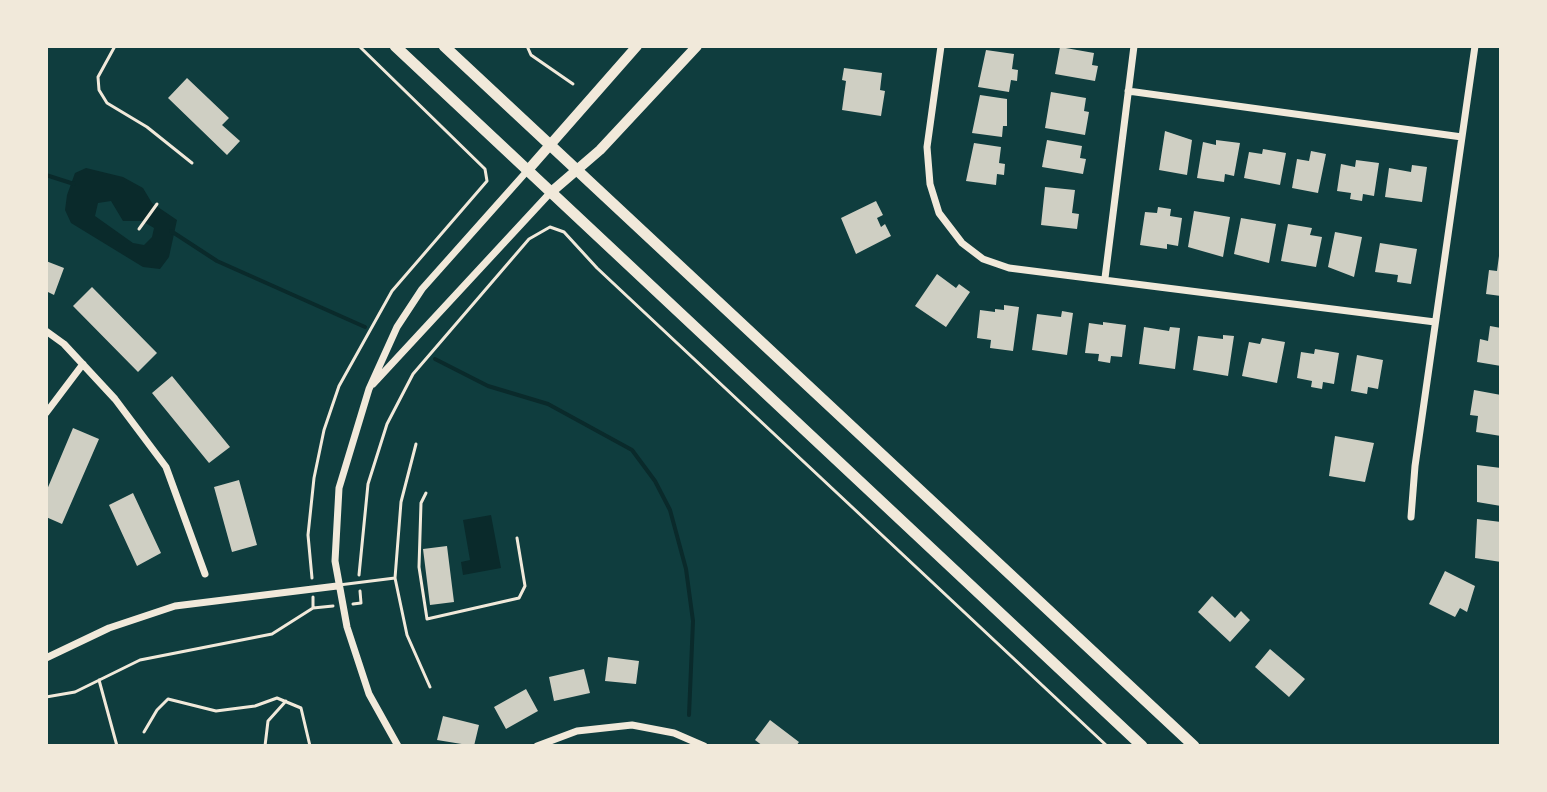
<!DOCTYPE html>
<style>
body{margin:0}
#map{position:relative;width:1547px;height:792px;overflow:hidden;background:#0f3d3e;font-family:Cabin,sans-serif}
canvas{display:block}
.frame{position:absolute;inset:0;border:48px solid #f1e9da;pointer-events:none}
</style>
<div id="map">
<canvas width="1547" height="792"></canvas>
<div class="frame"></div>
</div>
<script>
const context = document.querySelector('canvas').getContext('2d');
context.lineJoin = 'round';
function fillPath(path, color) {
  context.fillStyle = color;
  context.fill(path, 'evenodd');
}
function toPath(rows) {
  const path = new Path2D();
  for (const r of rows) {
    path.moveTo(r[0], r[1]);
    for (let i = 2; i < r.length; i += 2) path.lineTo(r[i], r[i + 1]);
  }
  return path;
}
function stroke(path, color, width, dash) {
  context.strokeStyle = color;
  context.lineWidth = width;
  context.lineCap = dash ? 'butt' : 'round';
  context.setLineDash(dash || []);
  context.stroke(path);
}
const water = toPath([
 [86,168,123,177,143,188,152,203,177,220,169,257,160,269,143,267,71,223,65,210,67,195,75,173],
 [111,201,123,221,142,221,154,228,152,237,144,245,133,243,95,216,98,203],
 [491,515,501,568,463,575,461,562,470,560,463,520]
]);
const stream = toPath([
 [46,175,74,184],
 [171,231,217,261,365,327],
 [435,359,488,386,548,404,632,450,655,481,670,510,686,569,693,621,689,715]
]);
const building = toPath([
 [1060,47,1094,53,1092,65,1098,66,1095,81,1055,74],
 [986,50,1014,54,1012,69,1018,70,1017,81,1011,80,1009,92,978,87],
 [844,68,882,73,880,90,885,91,881,116,842,110,846,81,842,80],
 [187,78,229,118,222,125,240,141,227,155,168,98],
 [1051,92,1086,98,1084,111,1089,112,1085,135,1045,128],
 [980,95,1007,99,1007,126,1003,126,1002,137,972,133],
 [1165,131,1192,140,1187,175,1159,170],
 [1047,140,1082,146,1080,158,1086,159,1083,174,1042,167],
 [1216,140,1240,143,1234,176,1225,174,1224,182,1197,178,1203,142,1216,145],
 [974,143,1001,147,999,163,1005,164,1004,175,997,174,996,185,966,181],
 [1263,149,1286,153,1280,185,1244,178,1249,152,1262,154],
 [1311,151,1326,154,1318,193,1292,188,1297,159,1309,161],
 [1356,160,1379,163,1374,196,1363,194,1362,201,1350,199,1351,193,1337,191,1341,164,1355,167],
 [1412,165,1427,167,1422,202,1385,197,1389,168,1411,172],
 [1045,187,1075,190,1072,213,1079,214,1077,229,1041,225],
 [876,201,883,215,877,218,881,227,885,224,891,236,856,254,841,218],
 [1158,207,1171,209,1170,216,1182,218,1178,246,1167,244,1167,249,1140,245,1145,212,1157,213],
 [1194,211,1230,217,1223,257,1188,247],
 [1241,218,1276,224,1269,263,1234,254],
 [1288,224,1312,228,1310,235,1322,237,1316,267,1281,261],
 [1335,232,1362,237,1354,277,1328,267],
 [1380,243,1417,249,1411,284,1397,282,1398,275,1375,272],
 [1499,256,1501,296,1486,294,1489,270,1497,271],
 [46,261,64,268,54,295,46,291],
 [937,274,956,288,959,284,970,292,946,327,915,306],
 [92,287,157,353,138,372,73,306],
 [1004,305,1019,307,1013,351,990,348,991,340,977,338,980,310,995,312,995,309,1004,310],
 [1062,311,1073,313,1067,355,1032,350,1037,314,1061,317],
 [1103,322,1126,325,1122,357,1111,356,1110,363,1098,361,1099,354,1085,353,1089,323,1103,325],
 [1490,326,1501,328,1501,366,1477,362,1480,339,1488,341],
 [1144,327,1169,331,1170,327,1180,328,1175,369,1139,364],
 [1223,335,1234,336,1228,376,1193,370,1198,336,1223,339],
 [1262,338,1285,342,1277,383,1242,376,1249,342,1260,344],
 [1315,349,1339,353,1334,384,1323,382,1322,389,1311,387,1312,381,1297,378,1301,352,1314,354],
 [1357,355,1383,360,1378,389,1368,387,1367,394,1351,391],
 [172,376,230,447,209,463,152,393],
 [1474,390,1501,395,1501,436,1476,432,1478,416,1470,415],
 [73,428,99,439,62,524,46,517,46,492],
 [1335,436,1374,443,1365,482,1329,476],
 [1477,465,1501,468,1501,506,1477,502],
 [239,480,257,545,232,552,214,487],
 [133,493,161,553,137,566,109,505],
 [1477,519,1501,522,1501,562,1475,558],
 [447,546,454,602,430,605,423,549],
 [1445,571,1475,586,1467,612,1460,608,1455,617,1429,604],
 [1212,596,1235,618,1241,611,1250,620,1230,642,1198,612],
 [1270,649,1305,679,1289,697,1255,667],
 [608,657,639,661,636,684,605,681],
 [584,669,590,693,554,701,549,677],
 [526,689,538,711,506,729,494,707],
 [443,716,479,725,474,746,437,740],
 [770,720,799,742,796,746,763,746,755,740]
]);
const path = toPath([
 [527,46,531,55,573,84],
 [139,229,157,204],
 [426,493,421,503,419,567,427,619,519,598,525,586,517,538],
 [359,575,368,484,387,424,413,374,529,239,550,227,564,232,597,268,1107,746],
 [312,578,308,535,314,478,324,430,339,386,392,291,487,181,485,169,359,46],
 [353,604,361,603,360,591],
 [313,608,333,606],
 [99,680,117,746],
 [46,697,75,692,140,660,272,634,313,608,313,597],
 [144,732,157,710,168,699,216,711,255,706,277,698,301,708,310,746],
 [265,746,268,721,286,701]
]);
const service = toPath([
 [115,46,98,77,99,90,107,103,147,127,192,163],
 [416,444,401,502,395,578,407,635,430,687],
 [339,585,395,578]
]);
const minor = toPath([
 [941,46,927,147,930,184,939,213,962,243,983,259,1009,268,1435,322],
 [1128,91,1462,137],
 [1105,278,1134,46],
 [46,331,64,344,115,399,166,467,205,574],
 [373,384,550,193],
 [46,413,83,364],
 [1411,517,1415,466,1475,46],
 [46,658,109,628,175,606,337,586],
 [398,746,369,694,347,627,335,561,339,488,369,389,397,327,422,289,528,170],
 [537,746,577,731,632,725,674,733,704,746]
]);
const primary = toPath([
 [528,170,637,46],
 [550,193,600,150,697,46]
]);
const trunk = toPath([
 [395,46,1142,746],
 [444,46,1194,746]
]);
fillPath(water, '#0a2a2b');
stroke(stream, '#0a2a2b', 4);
fillPath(building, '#cfcfc3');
stroke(path, '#f1e9da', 3);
stroke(service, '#f1e9da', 3);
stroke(minor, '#f1e9da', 7);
stroke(primary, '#f1e9da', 10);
stroke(trunk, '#f1e9da', 11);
</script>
